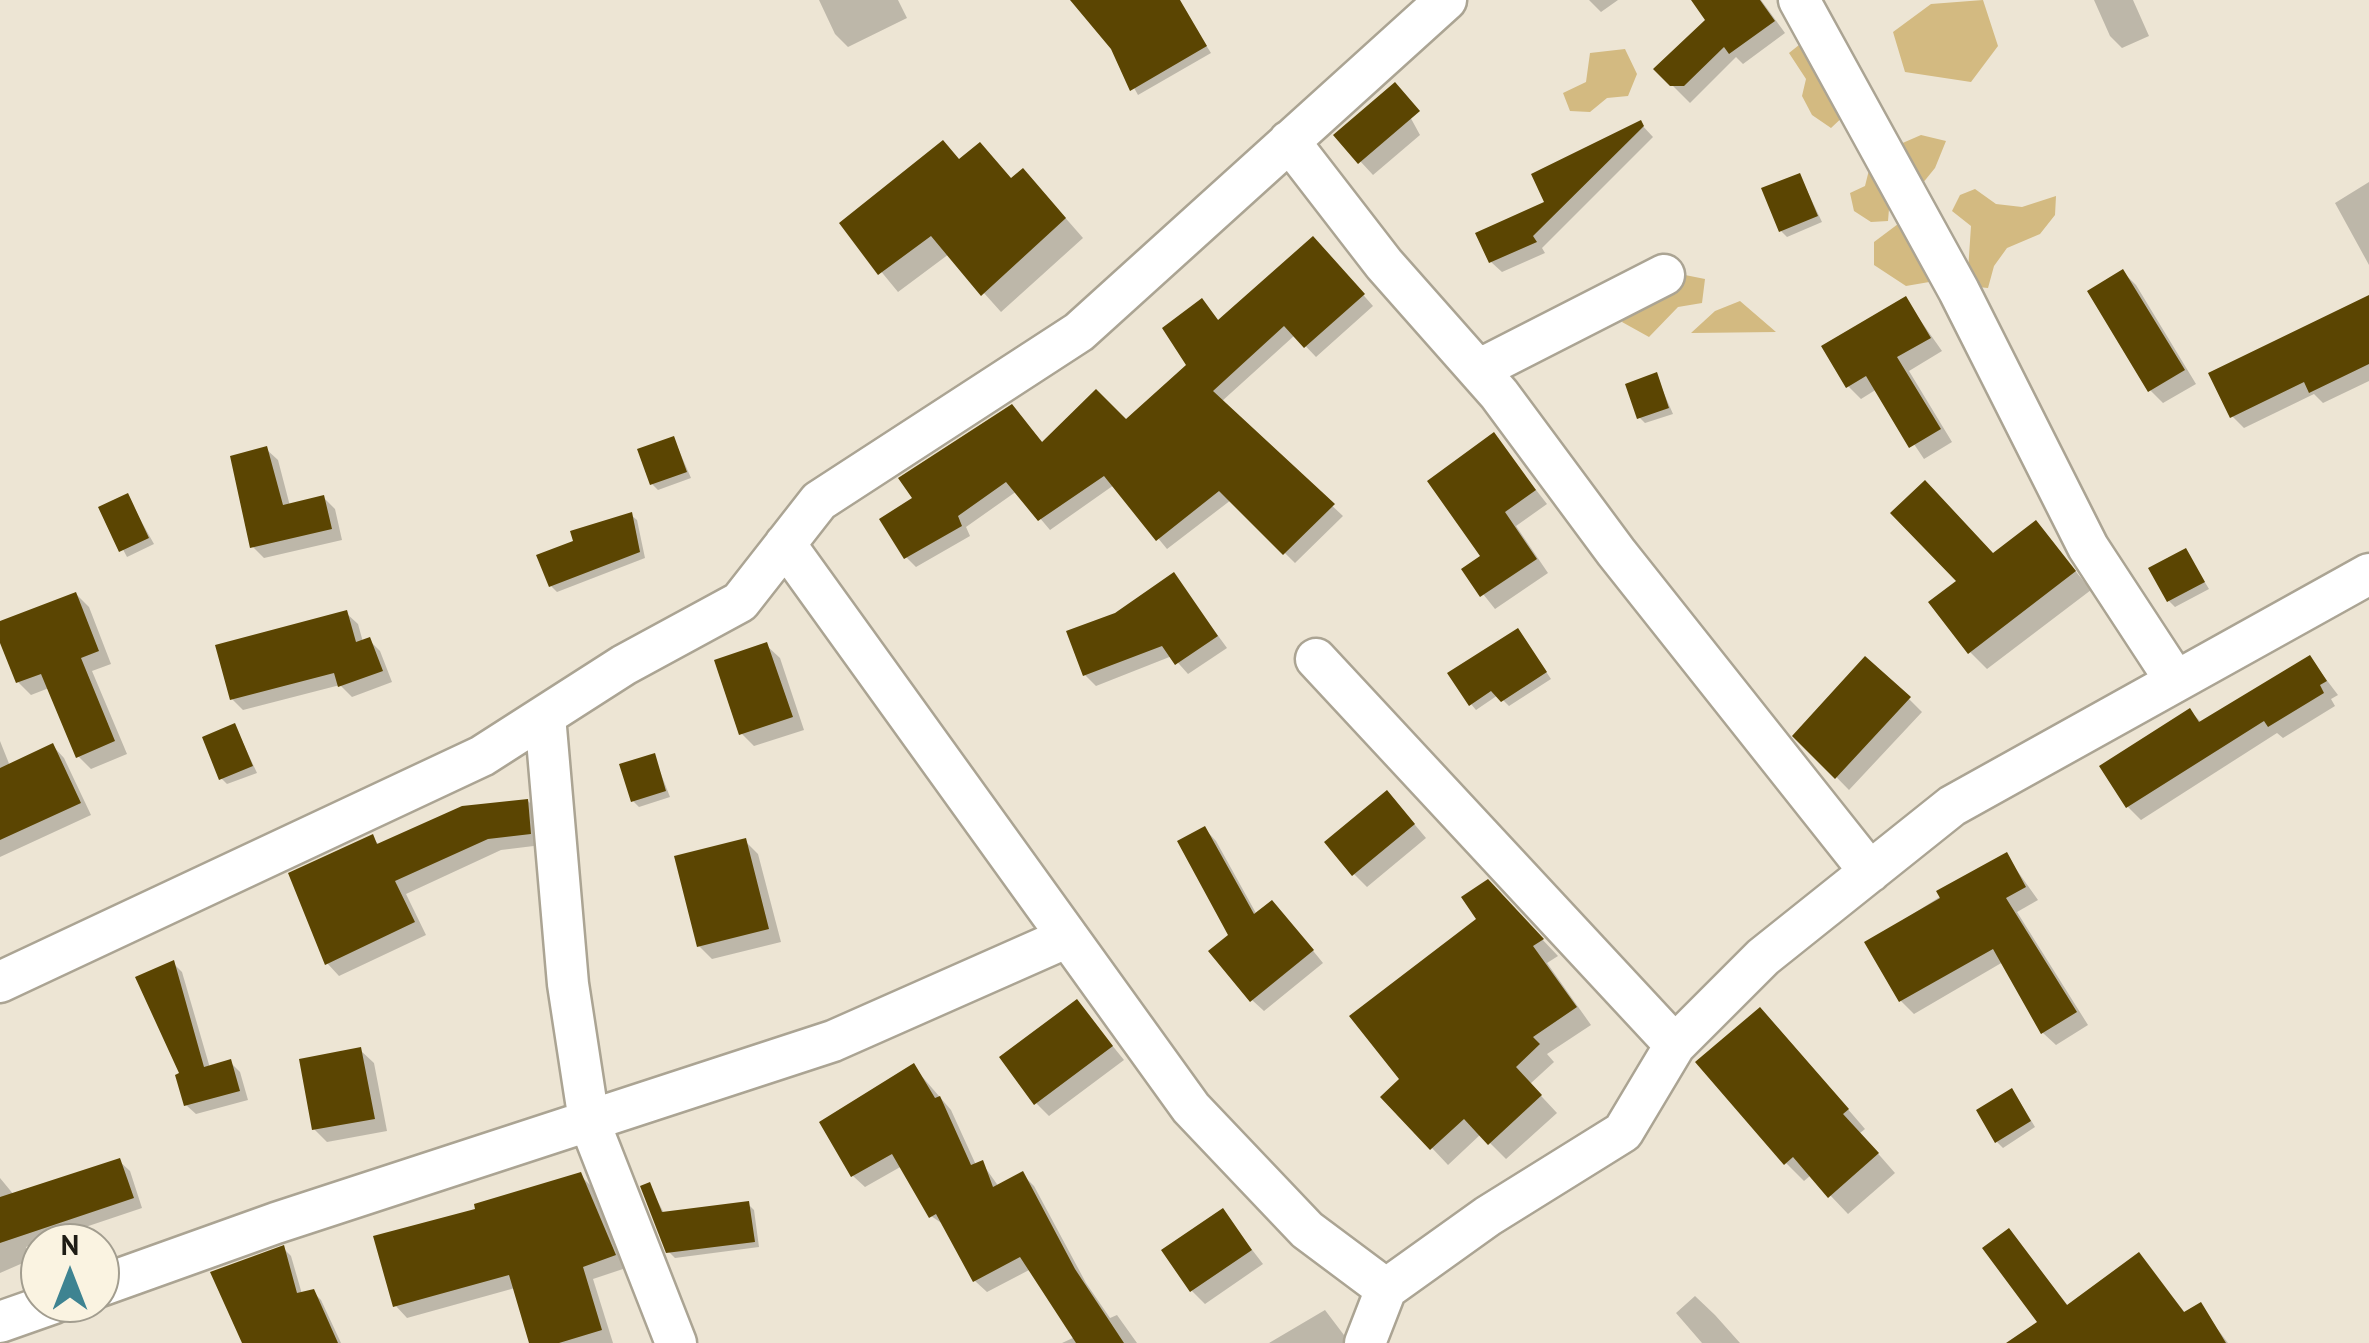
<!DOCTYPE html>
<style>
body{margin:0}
#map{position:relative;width:2369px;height:1343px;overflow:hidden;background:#ede5d4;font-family:"PT Sans",sans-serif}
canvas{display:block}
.north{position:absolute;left:20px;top:1223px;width:100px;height:100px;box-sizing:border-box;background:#faf3e1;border:2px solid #a29d8f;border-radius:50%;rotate:0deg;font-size:28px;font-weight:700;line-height:40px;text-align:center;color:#1e1c15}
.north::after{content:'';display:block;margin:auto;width:35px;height:45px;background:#3e8391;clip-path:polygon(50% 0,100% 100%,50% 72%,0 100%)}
</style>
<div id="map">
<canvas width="2369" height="1343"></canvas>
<div class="north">N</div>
</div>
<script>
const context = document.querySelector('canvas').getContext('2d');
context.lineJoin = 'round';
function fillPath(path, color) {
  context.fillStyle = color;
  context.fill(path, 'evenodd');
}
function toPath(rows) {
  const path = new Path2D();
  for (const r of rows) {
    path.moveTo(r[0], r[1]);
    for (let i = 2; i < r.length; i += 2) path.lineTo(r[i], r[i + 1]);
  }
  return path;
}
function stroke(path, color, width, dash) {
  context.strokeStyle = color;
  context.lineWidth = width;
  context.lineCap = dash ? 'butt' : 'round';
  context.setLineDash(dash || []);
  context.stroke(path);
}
const green = toPath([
 [1983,0,1998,46,1971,82,1905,72,1893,32,1931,4],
 [1799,45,1815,51,1847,113,1831,128,1812,115,1802,96,1806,79,1789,53],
 [1625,49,1637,74,1628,96,1607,98,1590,112,1570,111,1563,93,1586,82,1590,53],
 [1921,135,1946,141,1935,168,1922,184,1898,145],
 [1871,162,1890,197,1888,221,1871,222,1854,211,1850,193,1865,186],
 [1975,189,1996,204,2022,207,2056,196,2055,215,2040,234,2007,248,1994,266,1988,288,1967,286,1971,226,1952,211,1960,195],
 [1906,218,1935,281,1906,286,1874,265,1874,242],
 [1685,275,1705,279,1702,303,1678,307,1649,337,1622,322,1635,299,1668,287],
 [1740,301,1776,332,1691,333,1715,311]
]);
const shadow = toPath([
 [819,0,898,0,907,18,848,47,835,34],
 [1085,0,1147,0,1185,12,1211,53,1138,95],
 [1589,0,1618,0,1601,12],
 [1694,0,1761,0,1785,33,1743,64,1736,57,1690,103,1656,69,1708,20],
 [2094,0,2133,0,2149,36,2122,48,2110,36],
 [1402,102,1420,135,1373,175,1336,135],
 [1640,123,1653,137,1542,248,1545,253,1502,272,1491,262,1548,203],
 [960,161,1041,190,1083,238,1001,312,949,254,898,292,842,224],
 [1800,176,1822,222,1787,237,1781,231],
 [2369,182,2369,265,2335,203],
 [1323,249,1373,306,1316,357,1295,335,1221,402,1343,516,1295,563,1231,500,1167,549,1114,485,1050,530,1017,491,966,527,970,536,916,567,906,557,916,499,1012,407,1044,444,1126,423,1189,366,1202,301,1220,322],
 [2123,272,2136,285,2196,384,2163,403,2150,390],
 [2369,298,2369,381,2323,403,2314,394,2244,428,2232,416],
 [1906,300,1942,351,1909,371,1952,442,1924,459,1877,389,1861,399,1848,386],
 [1656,375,1673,414,1645,423,1639,417],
 [1494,436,1547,504,1516,526,1548,573,1495,609,1464,570,1484,556],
 [674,439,691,478,658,490,652,484],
 [266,449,278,460,290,506,324,498,335,509,342,540,264,558,253,547],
 [127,496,154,544,127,557,101,508],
 [631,515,637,520,645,558,557,592,551,586,576,542],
 [2036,523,2091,590,1987,669,1970,652,1994,555],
 [2186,551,2209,589,2175,607,2169,601],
 [1174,575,1227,648,1188,674,1172,656,1096,686,1085,675,1116,615],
 [76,594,89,607,111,664,92,671,127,754,91,769,78,756,49,688,31,695,18,682,0,636,0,624],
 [346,613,358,624,363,642,369,640,380,651,392,682,352,697,340,685,243,710,232,699],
 [1523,637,1551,679,1509,706,1498,695,1476,710,1471,704],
 [766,645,780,658,804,730,754,746,741,733],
 [2310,658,2338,695,2331,699,2335,706,2283,738,2277,733,2141,820,2128,807,2102,767,2190,711,2202,723],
 [1909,699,1922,712,1849,790,1796,736],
 [235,726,257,773,227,784,221,778],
 [0,741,10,766,53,746,64,758,91,815,0,857],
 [654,756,670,797,639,807,633,801],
 [527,800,540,813,542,845,501,850,406,894,426,935,339,976,327,963,372,837,380,846],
 [1400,807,1426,838,1367,887,1354,874],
 [1205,829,1216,841,1257,915,1283,914,1323,963,1264,1011,1252,1000,1231,936],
 [745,841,758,854,781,942,712,959,699,946],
 [2006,855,2038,900,2017,912,2088,1025,2056,1045,2043,1033,2003,962,1914,1014,1901,1001,1867,943],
 [1504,899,1558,956,1547,963,1591,1025,1547,1054,1554,1062,1530,1084,1557,1113,1506,1159,1481,1134,1448,1165,1384,1097,1402,1080,1479,920],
 [173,963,182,972,210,1068,230,1062,240,1072,248,1100,196,1114,186,1105],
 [1077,1002,1124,1060,1049,1116,1036,1103],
 [1778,1028,1865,1129,1860,1133,1895,1173,1848,1214,1811,1175,1804,1181,1786,1163],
 [360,1050,374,1063,387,1131,327,1142,314,1129],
 [913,1066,951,1110,976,1165,982,1163,999,1187,1023,1175,1034,1186,1086,1283,1110,1318,1117,1315,1137,1343,1062,1343,1075,1337,1031,1269,987,1292,975,1281,946,1226,931,1216,902,1166,865,1187,853,1176],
 [2017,1097,2035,1127,2003,1148,1997,1142],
 [119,1161,130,1171,142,1208,26,1247,32,1259,0,1273,0,1178,14,1195],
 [580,1175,592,1187,626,1268,593,1279,613,1343,531,1343,515,1288,407,1318,395,1305,478,1211],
 [649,1185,665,1215,748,1204,754,1210,759,1247,675,1258,668,1251],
 [1223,1212,1263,1264,1205,1304,1192,1291],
 [2009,1231,2069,1307,2139,1255,2186,1314,2200,1306,2228,1343,2010,1343,2040,1322],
 [283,1248,291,1256,302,1294,313,1292,321,1300,341,1343,244,1343],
 [1695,1296,1715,1315,1740,1343,1702,1343,1676,1313],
 [1325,1310,1350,1343,1269,1343]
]);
const building = toPath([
 [1070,0,1180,0,1207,46,1130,91,1111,49],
 [1691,0,1760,0,1775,21,1729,54,1724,47,1684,86,1670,86,1653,69,1705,20],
 [1395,82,1420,111,1358,164,1333,135],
 [1641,120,1644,126,1533,236,1537,242,1489,263,1475,233,1544,202,1531,174],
 [943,140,959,159,980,142,1011,178,1023,168,1066,218,981,296,931,236,878,275,839,223],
 [1800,173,1818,216,1779,232,1761,188],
 [1313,236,1365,294,1304,348,1284,326,1213,391,1335,504,1283,555,1219,491,1156,541,1104,476,1038,521,1006,482,958,516,962,526,904,559,879,519,912,498,898,478,1012,404,1042,442,1096,389,1126,419,1186,365,1162,328,1202,298,1218,320],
 [2123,269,2185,370,2148,392,2087,291],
 [2369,295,2369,364,2309,393,2304,382,2230,418,2208,373],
 [1906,296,1931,338,1897,357,1941,429,1909,448,1866,376,1846,388,1821,346],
 [1657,372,1669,408,1637,419,1625,384],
 [1494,432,1536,490,1505,512,1537,559,1480,597,1461,569,1480,556,1427,481],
 [674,436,687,472,650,485,637,449],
 [267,446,283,505,324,495,332,529,250,548,230,456],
 [1925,480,1993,553,2036,520,2076,571,1968,654,1928,602,1956,581,1890,513],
 [128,493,149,538,119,552,98,507],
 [632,512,640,552,549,587,536,555,573,541,570,531],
 [2186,548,2205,582,2167,602,2148,568],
 [1174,572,1218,636,1175,665,1162,646,1083,676,1066,631,1115,613],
 [76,592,99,651,81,658,115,741,76,758,41,674,16,683,0,643,0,621],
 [347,610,356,642,370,637,383,671,338,687,334,673,230,700,215,645],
 [1518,628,1547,672,1501,702,1491,691,1469,706,1447,673],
 [767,642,793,717,739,735,714,660],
 [2310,655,2327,681,2320,685,2324,693,2268,727,2264,721,2126,808,2099,766,2190,708,2199,722],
 [1865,656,1911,697,1835,779,1792,736],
 [235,723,253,766,219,780,202,737],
 [53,743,81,803,0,840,0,768],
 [655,753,666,791,631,802,619,764],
 [1387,790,1415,824,1352,876,1324,842],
 [528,799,531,834,488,839,395,881,415,922,325,965,288,873,373,834,377,844,462,806],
 [1205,826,1254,914,1272,900,1314,950,1250,1002,1208,951,1228,935,1177,841],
 [746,838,769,929,697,947,674,856],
 [2007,852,2026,887,2006,898,2077,1012,2041,1034,1993,949,1899,1002,1864,942,1940,898,1936,891],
 [1488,879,1544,939,1533,946,1577,1007,1533,1037,1540,1044,1516,1067,1542,1095,1488,1145,1464,1119,1430,1150,1380,1097,1399,1079,1349,1016,1476,919,1461,897],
 [174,960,204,1067,231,1059,240,1091,184,1106,175,1075,179,1073,135,977],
 [1077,999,1113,1046,1034,1105,999,1057],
 [1760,1007,1849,1109,1843,1114,1879,1153,1828,1198,1793,1157,1784,1165,1695,1062],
 [361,1047,375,1119,312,1130,299,1059],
 [914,1063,935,1098,940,1096,971,1165,983,1160,993,1187,1023,1171,1075,1269,1124,1343,1076,1343,1020,1257,973,1282,936,1214,929,1218,892,1154,851,1177,819,1122],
 [2012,1088,2031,1121,1995,1143,1976,1110],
 [120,1158,134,1198,0,1243,0,1197],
 [581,1172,616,1255,583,1267,602,1330,559,1343,529,1343,509,1275,393,1307,373,1236,475,1209,474,1204],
 [650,1182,662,1212,749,1201,755,1242,666,1253,640,1186],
 [1223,1208,1252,1250,1190,1292,1161,1250],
 [2009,1228,2067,1305,2139,1252,2184,1312,2201,1302,2226,1343,2006,1343,2037,1322,1982,1248],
 [284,1245,297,1293,314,1289,338,1343,242,1343,210,1272]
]);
const street = toPath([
 [1799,0,1959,291,2088,547,2175,680],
 [1289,141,1384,264,1499,394,1616,552,1870,872],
 [1478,370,1664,275],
 [785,544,1191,1108,1307,1230,1386,1289],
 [1316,659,1675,1045],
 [545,716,568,984,589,1121,676,1343],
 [0,982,482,756,624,665,740,602,819,501,1079,332,1446,0],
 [100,1286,276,1223,833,1041,1068,937],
 [0,1322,54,1303],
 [1365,1343,1386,1289,1488,1216,1623,1132,1675,1045,1763,957,1952,806,2369,574]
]);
fillPath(green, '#d3ba81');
fillPath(shadow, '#0003');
fillPath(building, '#5b4502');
stroke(street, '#aba493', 45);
stroke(street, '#fff', 40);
</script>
